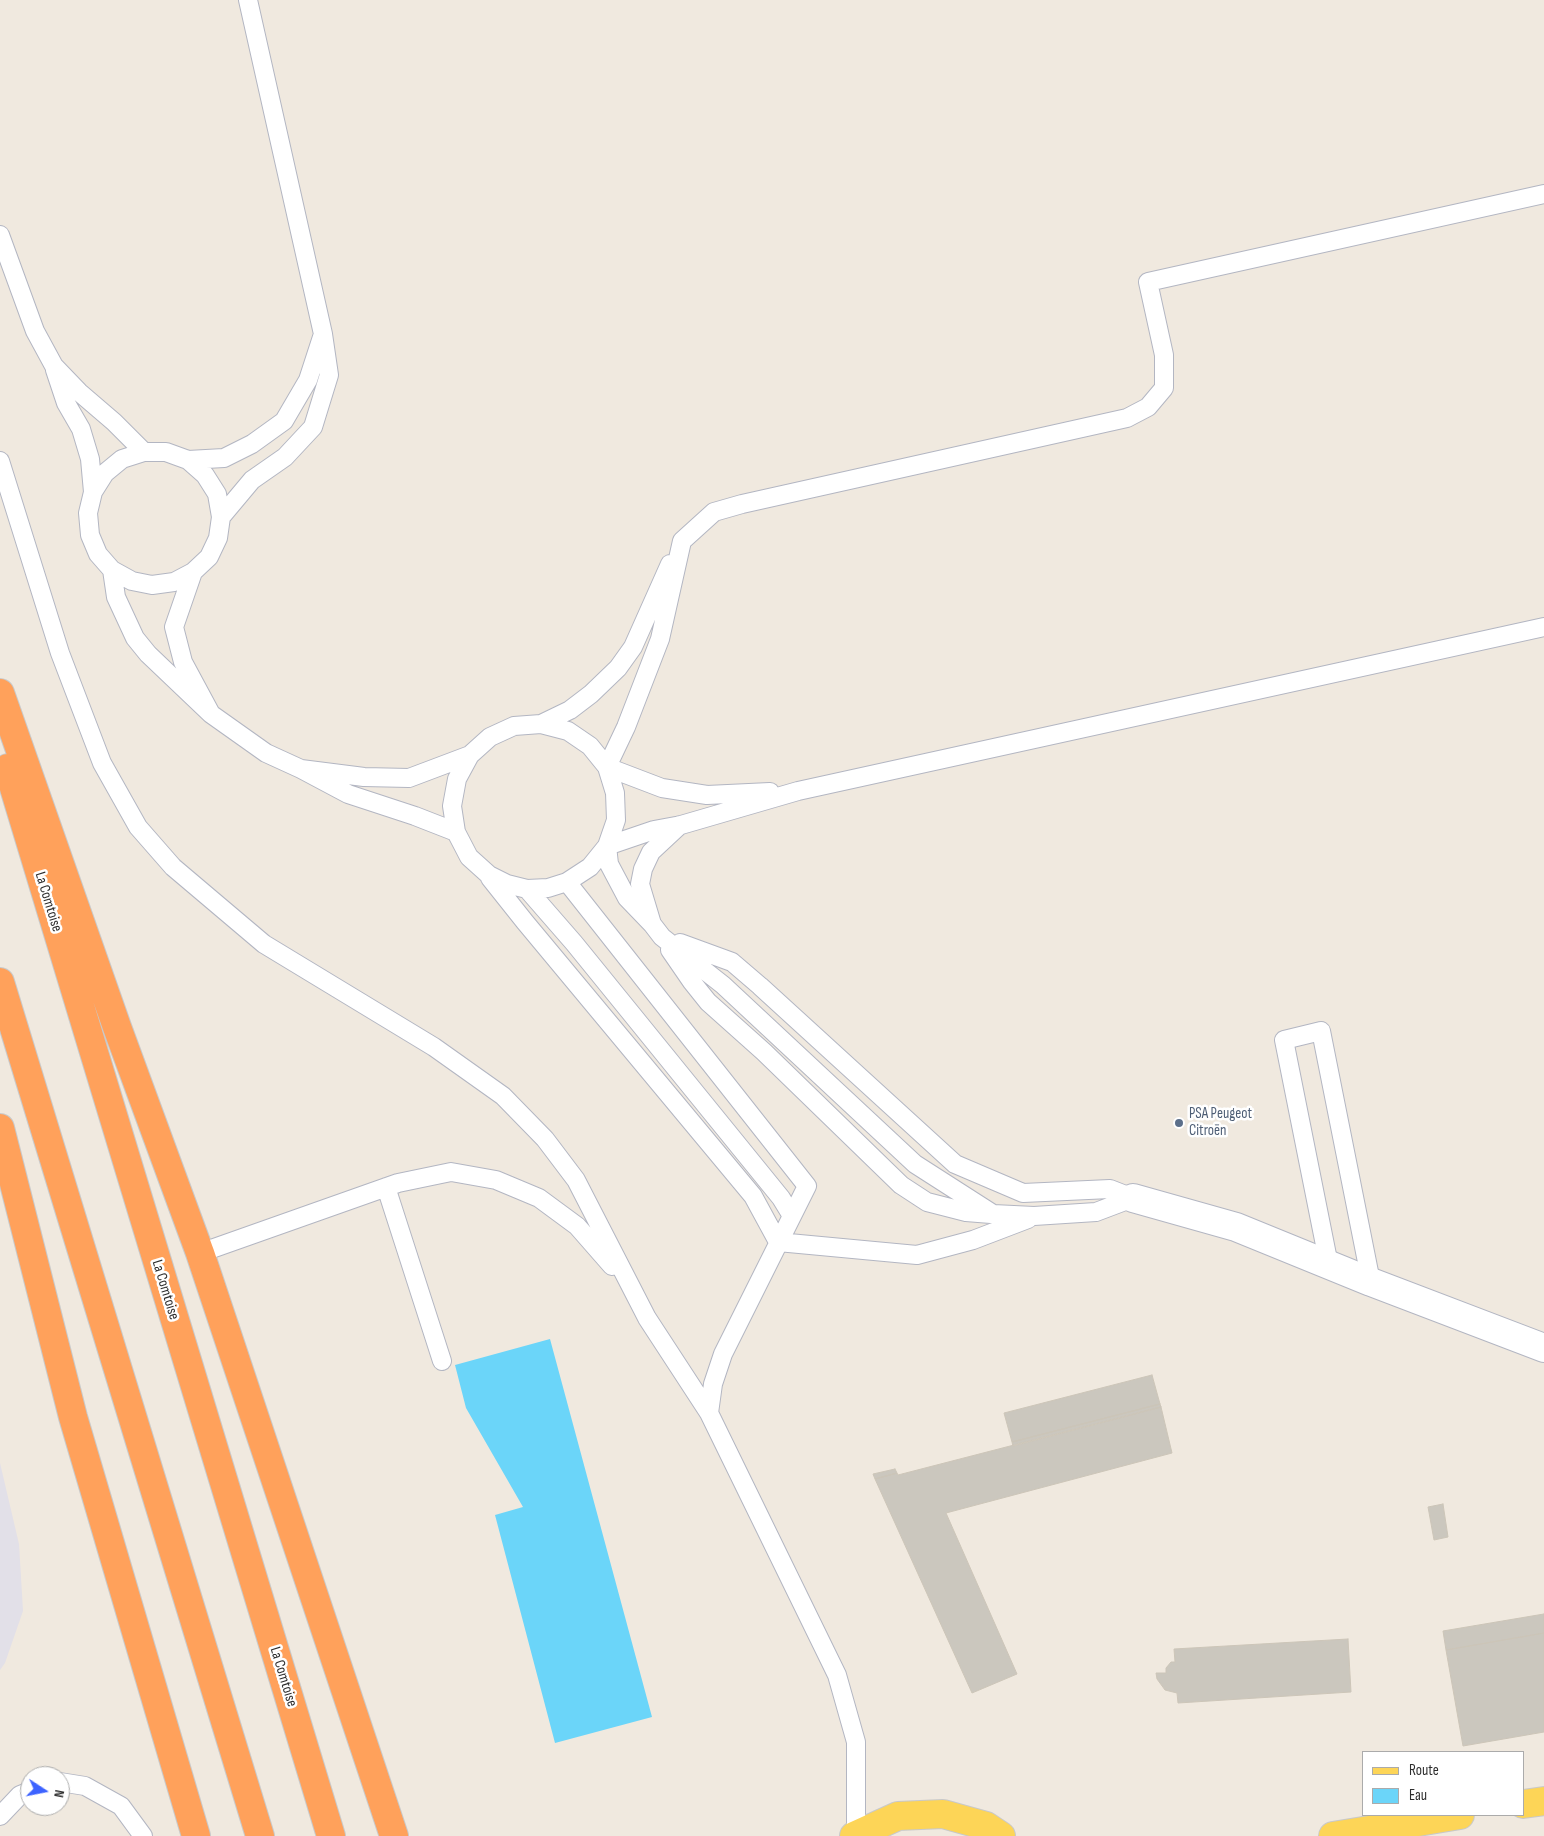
<!DOCTYPE html>
<meta charset="utf-8">
<style>
body{margin:0}
#map{position:relative;width:1544px;height:1836px;overflow:hidden;background:#f0e9df;font-family:"Sofia Sans Condensed",sans-serif}
canvas{display:block}
.legend{position:absolute;left:1362px;top:1751px;width:162px;height:65px;box-sizing:border-box;background:#fff;border:1px solid #ababab;margin:0;padding:6px 9px;list-style:none;font-size:15px;color:#2e2e2e}
.legend li{display:flex;align-items:center;gap:10px;height:25px}
.legend b{width:25px;border:1px solid #ababab}
.north{position:absolute;left:20px;top:1766px;width:50px;height:50px;box-sizing:border-box;background:#fff;border:1px solid #ababab;border-radius:50%;rotate:101deg;font-size:14px;font-weight:700;line-height:20px;text-align:center;color:#2e2e2e}
.north::after{content:'';display:block;margin:auto;width:18px;height:22px;background:#3d63ff;clip-path:polygon(50% 0,100% 100%,50% 72%,0 100%)}
</style>
<div id="map">
<canvas width="1544" height="1836"></canvas>
<ul class="legend">
<li><b style="height:6px;background:#fdd557"></b>Route</li>
<li><b style="height:14px;background:#6bd5f9"></b>Eau</li>
</ul>
<div class="north">N</div>
</div>
<script>
const context = document.querySelector('canvas').getContext('2d');
context.lineJoin = 'round';
function fillPath(path, color) {
  context.fillStyle = color;
  context.fill(path, 'evenodd');
}
function toPath(rows) {
  const path = new Path2D();
  for (const r of rows) {
    path.moveTo(r[0], r[1]);
    for (let i = 2; i < r.length; i += 2) path.lineTo(r[i], r[i + 1]);
  }
  return path;
}
function stroke(path, color, width, dash) {
  context.strokeStyle = color;
  context.lineWidth = width;
  context.lineCap = dash ? 'butt' : 'round';
  context.setLineDash(dash || []);
  context.stroke(path);
}
function drawText(font, color, halo, rows, align = 'center') {
  context.font = font + ' "Sofia Sans Condensed",sans-serif';
  context.lineWidth = 5;
  context.setLineDash([]);
  context.textBaseline = 'middle';
  context.strokeStyle = halo;
  context.fillStyle = color;
  for (const [text, x, y, turn = 0] of rows) {
    context.save();
    context.translate(x, y);
    context.rotate((+turn || 0) * Math.PI / 180);
    context.textAlign = isNaN(turn) ? turn : align;
    if (halo) context.strokeText(text, 0, 0);
    context.fillText(text, 0, 0);
    context.restore();
  }
}
const industrial = toPath([
 [0,1463,19,1544,23,1611,5,1663,0,1670]
]);
const water = toPath([
 [550,1339,652,1717,555,1743,495,1515,523,1507,466,1408,455,1365]
]);
const building = toPath([
 [1152,1375,1160,1404,1012,1442,1004,1413,1152,1375],
 [1160,1404,1161,1407,1013,1446,1012,1442,1160,1404],
 [1161,1407,1172,1453,946,1513,1017,1674,972,1693,875,1479,897,1473,898,1475,1161,1407],
 [895,1469,897,1473,875,1479,873,1474,895,1469],
 [1443,1504,1448,1537,1434,1540,1428,1507,1443,1504],
 [1544,1614,1544,1633,1446,1650,1443,1631,1544,1614],
 [1544,1633,1544,1732,1463,1746,1446,1650,1544,1633],
 [1348,1639,1351,1692,1178,1703,1177,1693,1165,1690,1157,1679,1156,1673,1166,1673,1166,1668,1171,1662,1175,1662,1174,1649,1348,1639]
]);
const lane = toPath([
 [0,235,35,331,54,366,79,392,114,422,144,452],
 [55,370,66,403,81,429,90,459,93,492],
 [188,460,224,458,252,444,284,421,308,380,322,337],
 [0,461,60,653,102,763,138,827,173,867,264,944,434,1047,503,1096,545,1139,576,1180,647,1318,709,1413],
 [221,517,252,480,285,457,313,427,329,375,323,334,248,0],
 [112,570,132,581,152,585,174,582,193,572,209,557,218,538,221,517,217,494,205,475,188,460,166,452,144,452,122,459,105,473,93,492,88,513,90,535,98,554,112,570,116,597,135,638,148,654,211,714],
 [193,572,174,627,183,662,211,714,266,753,301,769],
 [541,724,570,710,591,694,618,668,633,647,670,564],
 [770,792,707,795,662,788,607,767,626,727,660,639,682,541,714,512,742,504,1127,418,1148,407,1164,388,1164,355,1148,282,1544,194],
 [680,825,651,852,643,869,640,884,652,924,662,937,723,985,915,1164,993,1214,1034,1216,1096,1212,1133,1198],
 [456,832,415,816,348,794,301,769,364,777,409,778,470,755],
 [490,878,525,922,753,1196,778,1242],
 [567,882,807,1186,723,1354,713,1384,709,1413,837,1675,856,1742,856,1834],
 [527,889,574,943,781,1198,792,1216],
 [652,924,627,898,609,864,607,846,616,820,615,793,607,767,590,746,568,731,541,724,514,726,490,737,470,755,457,779,452,806,456,832,469,857,489,875,507,884,527,889,548,888,567,882,590,867,607,846,654,830,681,825,798,791,1544,627],
 [680,943,732,962,760,986,955,1164,1023,1193,1110,1189,1133,1198],
 [670,950,692,982,708,1002,764,1052,901,1185,927,1202,966,1212,991,1214],
 [386,1187,442,1361],
 [778,1242,917,1255,973,1240,1028,1219],
 [200,1253,398,1183,451,1172,496,1180,539,1198,577,1226,612,1266],
 [1329,1265,1284,1040,1321,1031,1371,1282],
 [60,1782,85,1786,121,1806,143,1836],
 [0,1816,20,1795,30,1791]
]);
const street = toPath([
 [1133,1198,1236,1227,1371,1282,1544,1348]
]);
const primary = toPath([
 [1523,1804,1544,1801],
 [854,1836,898,1816,943,1814,986,1826,1001,1836],
 [1333,1836,1460,1815]
]);
const highway = toPath([
 [0,693,117,1027,200,1253,394,1836],
 [8,768,331,1836],
 [0,982,260,1836],
 [0,1128,73,1417,196,1836]
]);
const markers = [
 [1179,1123,5,"#5c6f8a"]
];
const streetNames = [
 ["La Comtoise",48,902,73],
 ["La Comtoise",165,1290,73],
 ["La Comtoise",283,1677,73]
];
const serviceNames = [
 ["PSA Peugeot",1189,1114],
 ["Citroën",1189,1131]
];
fillPath(industrial, '#e2e0e8');
fillPath(water, '#6bd5f9');
fillPath(building, '#cbc7be');
stroke(building, '#ccc5b8', 1);
stroke(lane, '#b3b6c2', 20);
stroke(street, '#b3b6c2', 30);
stroke(primary, '#c9c9c9', 30);
stroke(highway, '#c9c9c9', 30);
stroke(lane, '#fff', 18);
stroke(street, '#fff', 28);
stroke(primary, '#fdd557', 28);
stroke(highway, '#ffa15b', 28);
for (const [x, y, r, color] of markers) {
  const dot = new Path2D();
  dot.arc(x, y, r, 0, 2 * Math.PI);
  context.fillStyle = color;
  context.fill(dot);
  stroke(dot, '#fff', 2);
}
drawText('15px', '#2e2e2e', '#fff', streetNames);
drawText('15px', '#4e5e75', '#fff', serviceNames, 'left');
</script>
